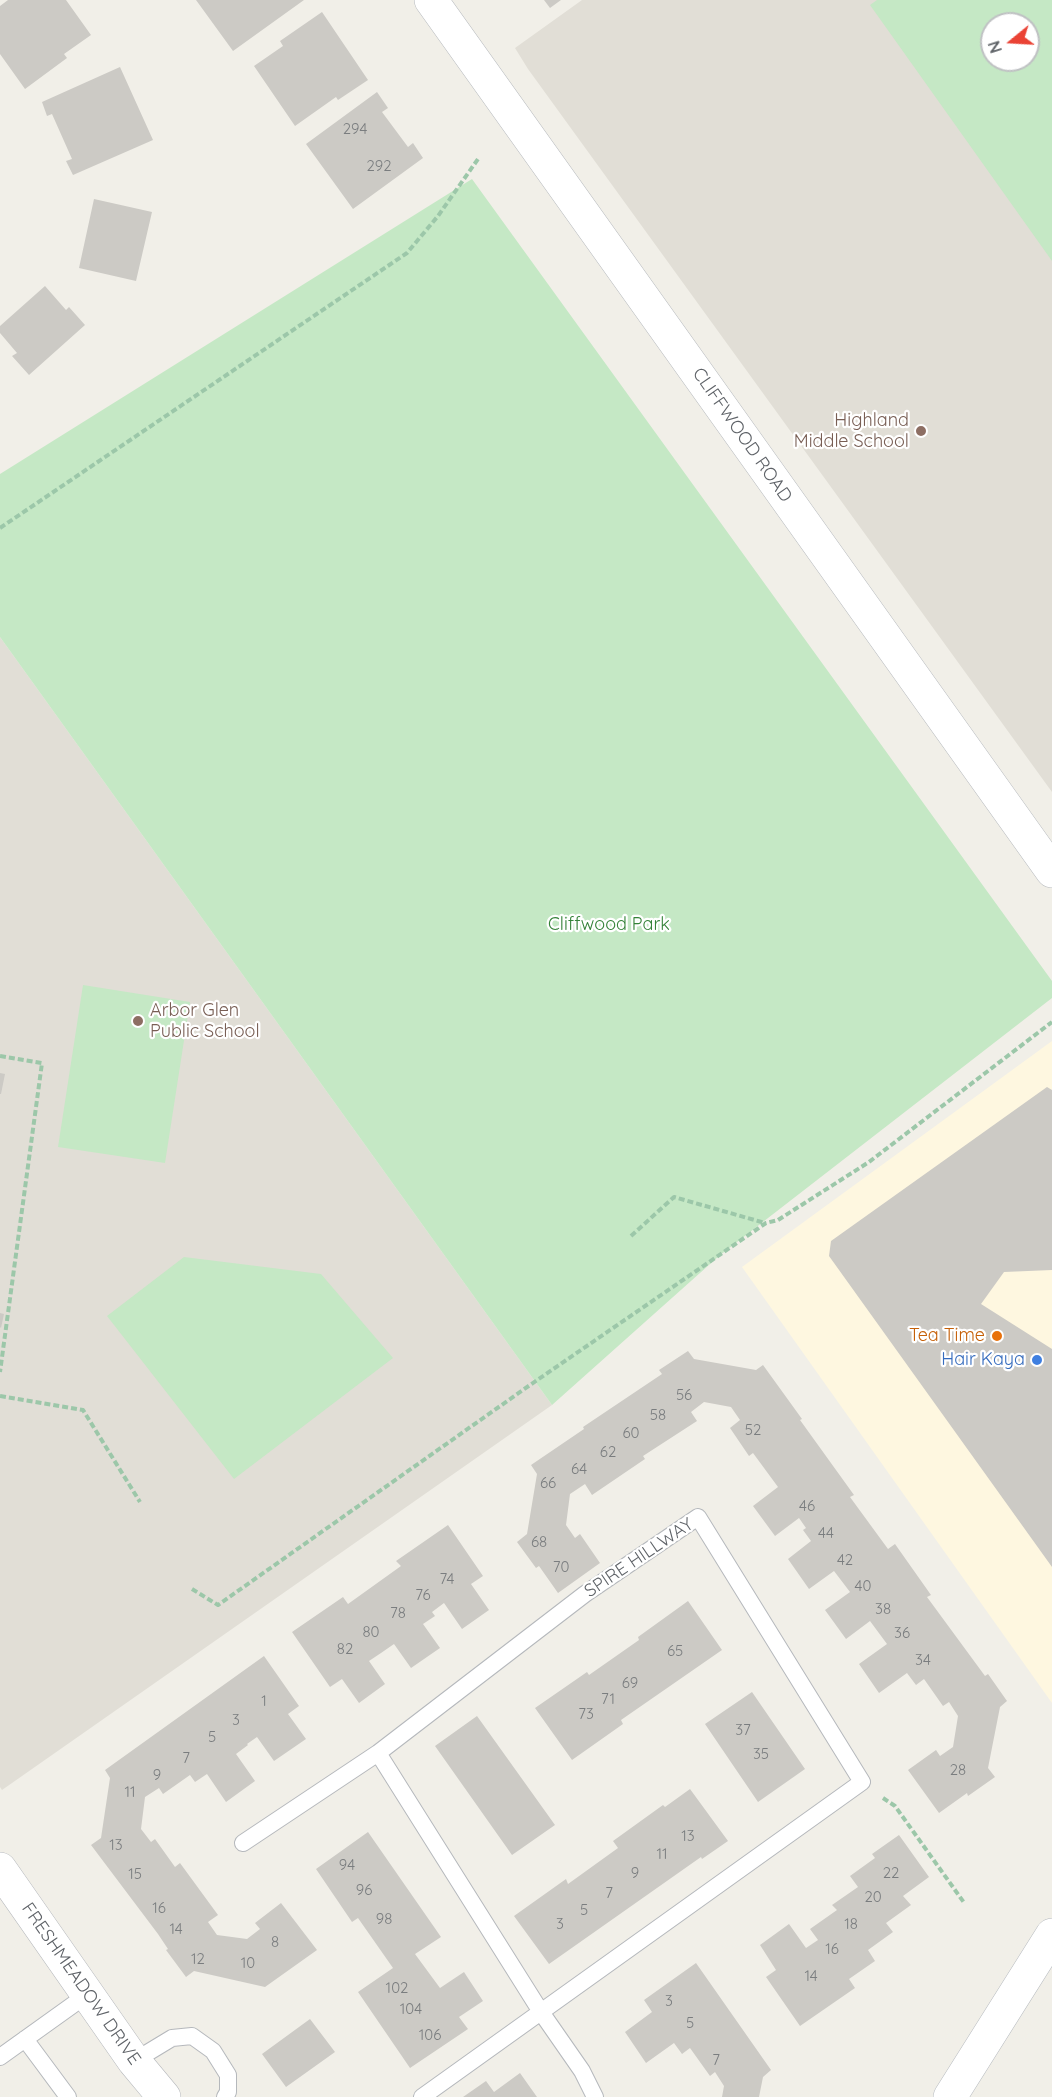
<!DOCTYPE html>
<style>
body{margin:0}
#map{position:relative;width:1052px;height:2097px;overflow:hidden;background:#f1efe8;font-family:Quicksand,sans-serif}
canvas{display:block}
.north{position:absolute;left:980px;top:12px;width:60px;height:60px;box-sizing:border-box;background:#fff;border:2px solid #bfc1c3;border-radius:50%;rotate:252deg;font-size:16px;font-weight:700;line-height:24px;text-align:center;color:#5f6368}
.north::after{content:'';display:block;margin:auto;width:21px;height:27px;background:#ea4335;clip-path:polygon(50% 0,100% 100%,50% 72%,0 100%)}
</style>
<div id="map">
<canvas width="1052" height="2097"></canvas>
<div class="north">N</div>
</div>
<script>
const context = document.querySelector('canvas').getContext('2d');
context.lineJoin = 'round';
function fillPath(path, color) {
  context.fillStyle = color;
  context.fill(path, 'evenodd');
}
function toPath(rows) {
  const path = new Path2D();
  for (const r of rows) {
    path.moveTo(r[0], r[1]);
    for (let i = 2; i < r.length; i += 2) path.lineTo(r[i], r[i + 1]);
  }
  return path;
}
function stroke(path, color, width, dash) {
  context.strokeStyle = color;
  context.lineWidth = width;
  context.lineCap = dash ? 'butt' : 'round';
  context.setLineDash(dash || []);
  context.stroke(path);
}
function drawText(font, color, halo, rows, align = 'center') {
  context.font = font + ' Quicksand,sans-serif';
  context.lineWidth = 4.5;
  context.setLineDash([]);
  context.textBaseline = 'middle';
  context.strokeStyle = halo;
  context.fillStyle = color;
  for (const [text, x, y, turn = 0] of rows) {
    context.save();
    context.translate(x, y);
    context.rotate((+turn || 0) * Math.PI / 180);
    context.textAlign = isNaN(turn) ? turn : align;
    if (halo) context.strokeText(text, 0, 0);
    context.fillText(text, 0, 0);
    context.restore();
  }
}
const commercial = toPath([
 [1052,1041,1052,1703,742,1267]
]);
const education = toPath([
 [582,0,1052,0,1052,792,528,69,515,48],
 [992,24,1028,24,1028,60,992,60],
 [0,637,552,1405,2,1790,0,1787]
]);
const green = toPath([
 [877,0,1052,0,1052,261,870,5],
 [992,24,1028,24,1028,60,992,60],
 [472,179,1052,981,1052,998,719,1256,552,1405,0,637,0,474],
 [83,985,190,1002,165,1163,58,1147],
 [184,1257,321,1274,393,1358,234,1479,107,1316]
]);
const building = toPath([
 [8,0,66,0,91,35,64,54,67,58,25,89,0,54,0,6],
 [196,0,304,0,233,51],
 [544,0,561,0,550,8],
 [322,12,368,80,338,100,336,97,295,126,254,66,283,46,280,41],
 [120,67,153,140,73,175,66,161,72,159,52,114,47,116,42,102],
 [377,92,388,108,382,112,408,147,413,143,423,158,353,209,306,144],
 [94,199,152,212,136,281,79,268],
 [45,286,66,310,69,307,85,325,29,375,12,356,17,353,0,333,0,326],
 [0,1073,5,1074,1,1094,0,1094],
 [1047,1087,1052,1090,1052,1270,1004,1272,981,1304,1052,1349,1052,1567,829,1256,831,1241],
 [0,1313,4,1314,1,1328,0,1327],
 [688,1351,694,1359,756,1370,763,1365,802,1419,800,1420,854,1495,850,1497,888,1549,895,1544,931,1595,927,1597,985,1676,988,1674,1007,1701,1000,1707,988,1768,995,1777,968,1796,967,1793,939,1813,908,1770,936,1750,940,1756,953,1747,958,1716,949,1702,943,1706,924,1679,916,1685,907,1673,879,1693,859,1664,887,1644,870,1621,846,1639,825,1610,850,1592,834,1571,809,1589,788,1559,811,1541,803,1530,806,1528,799,1518,775,1536,753,1506,778,1487,753,1453,749,1456,730,1428,740,1420,731,1407,704,1402,691,1412,697,1421,643,1456,645,1459,592,1495,585,1484,570,1494,566,1525,575,1538,580,1534,600,1563,558,1593,539,1566,536,1568,517,1542,527,1534,537,1474,531,1465,584,1429,583,1427,662,1374,659,1370],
 [448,1525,483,1576,471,1584,489,1610,462,1629,444,1603,432,1612,435,1616,423,1624,440,1648,411,1668,394,1644,381,1653,369,1661,385,1684,359,1703,342,1679,330,1687,292,1632,343,1597,348,1604,401,1566,396,1561],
 [688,1601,722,1650,621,1720,623,1724,572,1760,535,1708,587,1672,589,1675,639,1640,638,1637],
 [264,1656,299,1706,288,1714,306,1739,274,1761,257,1737,247,1744,248,1745,236,1754,255,1781,226,1802,207,1774,195,1782,190,1775,163,1794,159,1788,145,1797,141,1829,151,1842,155,1839,175,1867,180,1863,218,1915,208,1922,217,1935,247,1939,260,1929,255,1923,281,1903,317,1950,265,1987,194,1971,186,1977,166,1950,168,1949,158,1934,91,1845,101,1838,110,1778,105,1770],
 [752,1692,805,1769,758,1802,705,1724],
 [477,1716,555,1825,512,1855,435,1746],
 [690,1789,728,1841,702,1859,701,1857,549,1964,514,1916,566,1879,568,1884,618,1848,613,1841,663,1805,665,1807],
 [368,1832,441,1937,415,1954,440,1988,464,1972,483,2001,459,2017,468,2029,410,2068,358,1992,393,1968,358,1918,352,1922,316,1869],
 [899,1835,929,1877,903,1896,911,1905,886,1923,893,1932,868,1950,875,1961,849,1979,855,1988,800,2026,766,1977,776,1970,760,1945,789,1924,806,1948,818,1940,810,1929,837,1910,832,1905,858,1887,850,1876,875,1858,872,1854],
 [696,1963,771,2070,763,2077,759,2097,722,2097,724,2086,715,2072,710,2076,690,2048,682,2054,674,2043,646,2063,625,2032,652,2012,644,2000],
 [310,2019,335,2052,286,2087,262,2054],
 [520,2073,537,2097,463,2097,486,2081,494,2092]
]);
const path = toPath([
 [0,528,407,253,438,216,478,159],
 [0,1056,42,1063,0,1372],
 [631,1236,674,1197,765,1223],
 [0,1396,83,1410,140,1502],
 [192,1589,218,1605,530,1385,766,1223,778,1220,869,1162,1052,1022],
 [883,1798,895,1806,965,1904]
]);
const service = toPath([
 [378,1753,541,2012,582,2071,595,2097],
 [243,1843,378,1753,585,1594,698,1517,862,1782,422,2097],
 [25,2039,68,2097],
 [0,2057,88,1994],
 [134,2061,172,2038,192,2036,213,2051,228,2075,228,2092,225,2097]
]);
const minor = toPath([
 [431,0,1052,871],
 [0,1869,134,2061,164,2097]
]);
const secondary = toPath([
 [950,2097,1052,1935]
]);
const markers = [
 [921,431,6,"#8d6e63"],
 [138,1021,6,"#8d6e63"],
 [997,1336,6,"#e8710a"],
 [1037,1360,6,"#3f7fe0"]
];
const numberNames = [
 ["294",355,129],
 ["292",379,166],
 ["56",684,1395],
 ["58",658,1415],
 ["52",753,1430],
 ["60",631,1433],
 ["62",608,1452],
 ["64",579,1469],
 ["66",548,1483],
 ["46",807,1506],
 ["44",826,1533],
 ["68",539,1542],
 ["42",845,1560],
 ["70",561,1567],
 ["74",447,1579],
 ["40",863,1586],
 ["76",423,1595],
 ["38",883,1609],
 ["78",398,1613],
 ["80",371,1632],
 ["36",902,1633],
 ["82",345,1649],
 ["65",675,1651],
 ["34",923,1660],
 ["69",630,1683],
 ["71",608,1699],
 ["1",264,1701],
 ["73",586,1714],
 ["3",236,1720],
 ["37",743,1730],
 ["5",212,1737],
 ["35",761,1754],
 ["7",186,1758],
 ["28",958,1770],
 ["9",157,1775],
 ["11",130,1792],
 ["13",688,1836],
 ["13",116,1845],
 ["11",662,1854],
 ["94",347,1865],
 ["9",635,1873],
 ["22",891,1873],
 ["15",135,1874],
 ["96",364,1890],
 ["7",609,1893],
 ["20",873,1897],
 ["16",159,1908],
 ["5",584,1910],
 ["98",384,1919],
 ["3",560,1924],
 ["18",851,1924],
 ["14",176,1929],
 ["8",275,1942],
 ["16",832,1949],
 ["12",198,1959],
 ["10",248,1963],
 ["14",811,1976],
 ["102",397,1988],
 ["3",669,2001],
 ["104",411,2009],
 ["5",690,2023],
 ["106",430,2035],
 ["7",716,2060]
];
const educationNames = [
 ["Highland",909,421],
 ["Middle School",909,442],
 ["Arbor Glen",150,1011,"left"],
 ["Public School",150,1032,"left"]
];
const streetNames = [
 ["CLIFFWOOD ROAD",742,435,55],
 ["SPIRE HILLWAY",639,1558,-34],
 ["FRESHMEADOW DRIVE",81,1984,55]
];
const parkNames = [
 ["Cliffwood Park",609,925]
];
const foodNames = [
 ["Tea Time",985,1336]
];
const shopNames = [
 ["Hair Kaya",1025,1360]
];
fillPath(commercial, '#fef7e0');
fillPath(education, '#e1ded6');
fillPath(green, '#c5e8c5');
fillPath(building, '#cccac5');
stroke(service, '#b5b8bc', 18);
stroke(minor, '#b5b8bc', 34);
stroke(secondary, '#b6babf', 34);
stroke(path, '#9cc7a9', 4, [6, 3]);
stroke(service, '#fff', 16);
stroke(minor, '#fff', 33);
stroke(secondary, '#fff', 33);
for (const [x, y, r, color] of markers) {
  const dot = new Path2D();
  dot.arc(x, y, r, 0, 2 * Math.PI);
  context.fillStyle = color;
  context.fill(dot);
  stroke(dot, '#fff', 2);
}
drawText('15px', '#7a7d7f', null, numberNames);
drawText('18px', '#785e54', '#fff', educationNames, 'right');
drawText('18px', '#5f6368', '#fff', streetNames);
drawText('18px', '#348238', '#fff', parkNames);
drawText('18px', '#c56008', '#fff', foodNames, 'right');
drawText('18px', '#366cbe', '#fff', shopNames, 'right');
</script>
